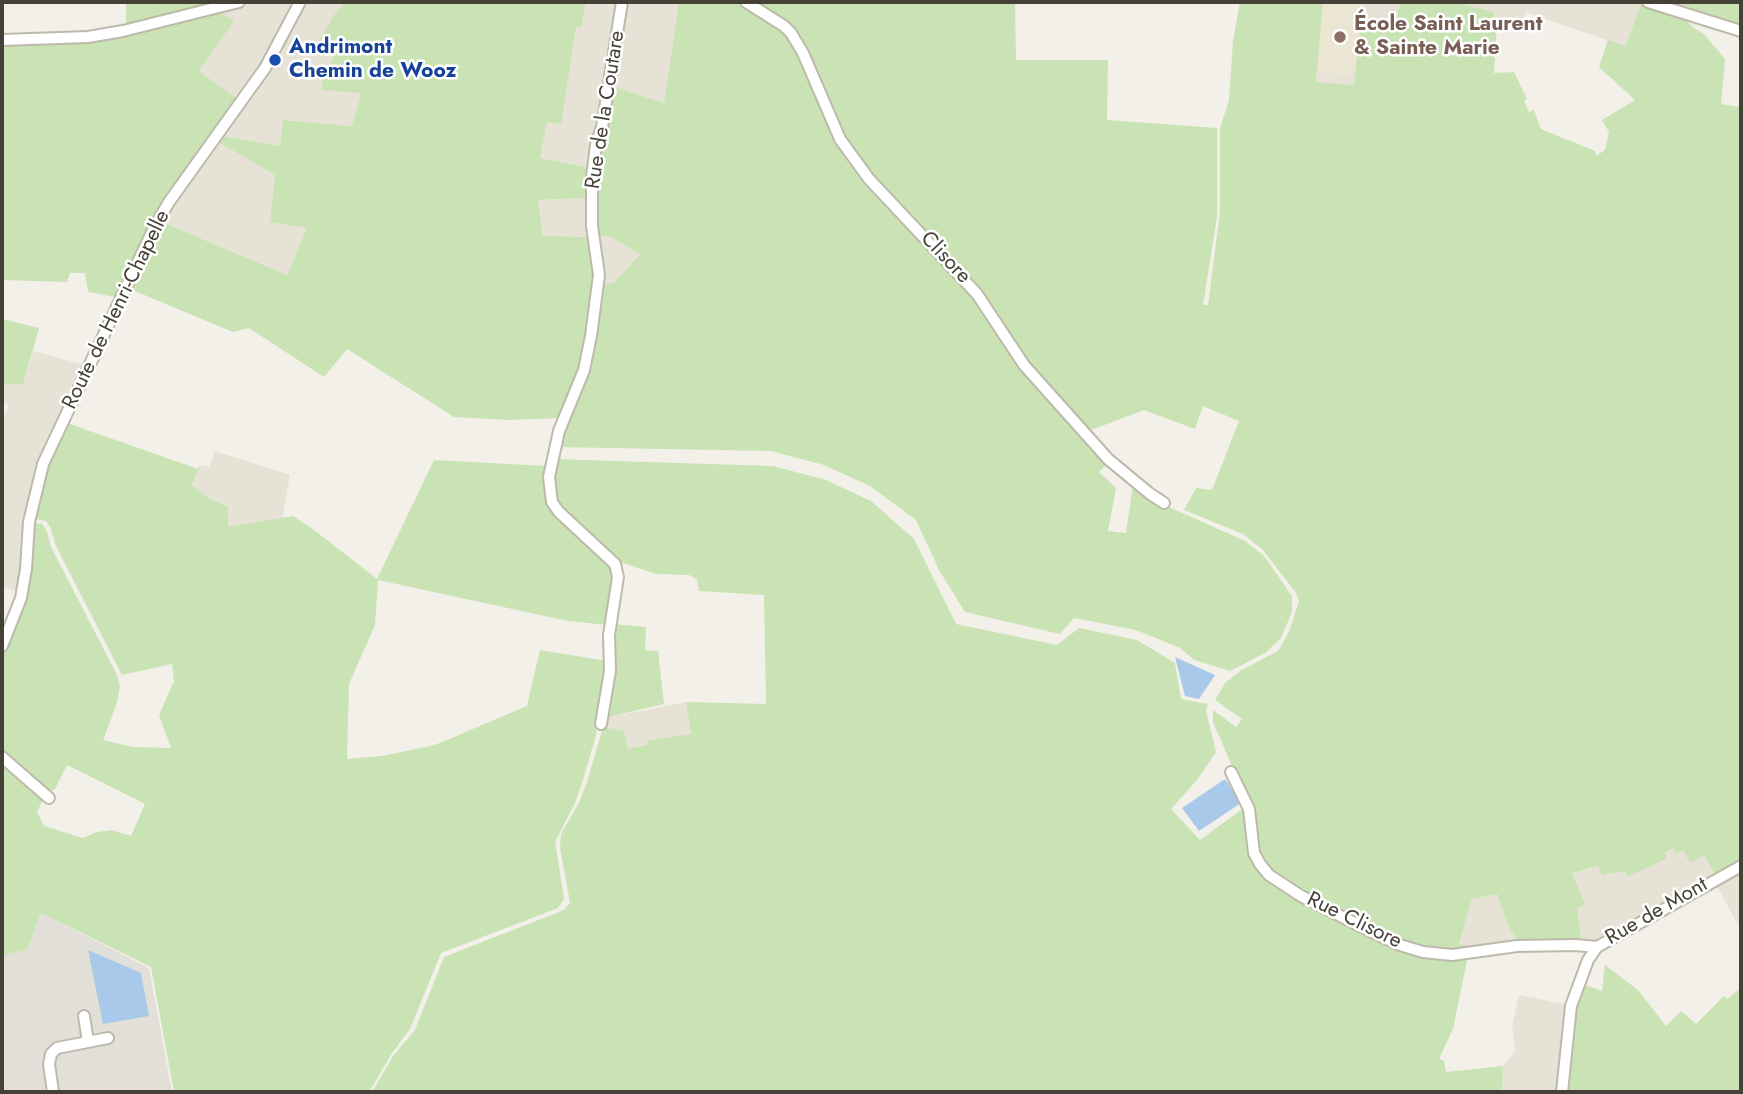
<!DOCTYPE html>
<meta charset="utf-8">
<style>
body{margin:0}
#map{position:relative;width:1743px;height:1094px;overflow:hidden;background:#f2f0e8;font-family:Jost,sans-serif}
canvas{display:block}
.frame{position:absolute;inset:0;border:4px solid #454137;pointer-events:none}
</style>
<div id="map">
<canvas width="1743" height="1094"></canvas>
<div class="frame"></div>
</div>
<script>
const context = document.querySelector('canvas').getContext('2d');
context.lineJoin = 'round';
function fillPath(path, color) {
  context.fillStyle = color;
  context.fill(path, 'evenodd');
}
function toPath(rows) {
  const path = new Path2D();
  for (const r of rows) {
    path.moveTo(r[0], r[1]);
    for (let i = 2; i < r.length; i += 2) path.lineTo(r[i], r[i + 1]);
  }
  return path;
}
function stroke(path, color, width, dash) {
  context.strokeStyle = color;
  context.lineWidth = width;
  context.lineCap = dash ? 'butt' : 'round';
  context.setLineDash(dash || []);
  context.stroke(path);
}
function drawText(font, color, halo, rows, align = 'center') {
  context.font = font + ' Jost,sans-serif';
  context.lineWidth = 5;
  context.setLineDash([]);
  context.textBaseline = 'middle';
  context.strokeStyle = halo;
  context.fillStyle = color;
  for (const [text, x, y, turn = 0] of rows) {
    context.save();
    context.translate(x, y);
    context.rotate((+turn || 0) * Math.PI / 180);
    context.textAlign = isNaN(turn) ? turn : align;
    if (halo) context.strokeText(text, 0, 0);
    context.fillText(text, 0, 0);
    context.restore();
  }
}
const residential = toPath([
 [248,2,345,2,334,15,314,51,337,52,324,72,361,93,352,126,283,120,280,146,224,136,245,104,199,71,233,21,214,9],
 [586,2,679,2,664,103,595,168,540,158,547,122,560,124,576,26,581,26],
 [1323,2,1400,2,1396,20,1361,20,1354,85,1316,82],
 [1455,2,1637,2,1641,3,1626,47,1526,12,1519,29,1497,23,1493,12],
 [218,142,275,175,307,228,287,275,162,222,186,182],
 [588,198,591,237,543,236,538,200],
 [595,235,611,237,640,254,614,283,601,284],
 [33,351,85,365,37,469,18,592,2,587,2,420,9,405,2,401,2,385,23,384],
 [215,451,290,475,282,518,228,528,228,507,207,497,192,485,199,465,209,467],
 [686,702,691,734,648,740,648,745,628,749,603,727,604,718],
 [1674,849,1704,855,1715,875,1599,941,1582,942,1572,873,1599,866,1625,871,1627,877,1667,857,1665,854],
 [1741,868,1741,930,1715,883],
 [1497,894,1509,928,1519,943,1469,950,1459,944,1472,899],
 [1519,995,1569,1005,1559,1092,1502,1092,1503,1066,1515,1051,1512,1026]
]);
const industrial = toPath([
 [41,913,149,968,172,1092,2,1092,2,955,27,950]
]);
const education = toPath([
 [1323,2,1364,2,1357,75,1316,73]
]);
const green = toPath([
 [126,2,225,2,126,28],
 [345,2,586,2,581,27,576,27,561,124,547,122,540,158,587,167,588,198,538,200,543,236,591,237,596,276,583,361,561,418,509,420,454,417,347,349,324,377,249,328,233,332,130,289,162,222,287,275,307,228,270,222,275,175,218,142,224,136,280,146,283,120,352,126,361,93,321,90,324,72,337,52,313,51,334,15],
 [679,2,741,2,790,34,830,128,945,260,1108,463,1099,472,1116,488,1108,531,1126,533,1133,485,1160,503,1245,541,1264,556,1292,596,1292,612,1281,638,1265,653,1230,671,1194,660,1180,648,1136,630,1074,618,1060,634,965,612,939,570,916,520,870,486,824,465,771,451,557,447,588,365,601,284,614,283,640,254,611,237,595,235,595,168,611,86,664,103],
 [750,2,1015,2,1016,60,1108,60,1107,120,1217,128,1217,217,1203,305,1208,305,1220,212,1220,128,1229,100,1233,41,1240,2,1323,2,1316,82,1354,85,1361,19,1396,20,1400,2,1455,2,1493,12,1497,23,1494,73,1514,72,1527,99,1524,101,1529,112,1534,110,1541,129,1595,151,1596,156,1605,150,1609,132,1602,120,1635,100,1599,67,1608,40,1626,46,1641,3,1682,16,1694,28,1704,34,1725,59,1721,104,1741,107,1741,861,1715,875,1704,855,1690,863,1683,850,1676,853,1674,849,1665,853,1667,858,1628,877,1625,871,1602,875,1598,866,1572,873,1585,904,1577,908,1582,942,1519,943,1509,928,1497,894,1472,899,1459,944,1470,946,1453,1029,1439,1059,1444,1061,1446,1072,1503,1066,1502,1092,372,1092,393,1056,415,1030,444,957,564,910,570,903,560,847,561,834,579,803,587,782,603,727,624,731,628,749,647,745,648,740,691,734,686,702,766,704,764,595,699,591,697,579,689,575,656,574,615,560,554,502,553,459,773,466,826,480,871,501,914,539,956,624,1057,645,1079,628,1137,640,1175,663,1181,699,1208,704,1206,711,1216,752,1197,780,1171,809,1200,840,1245,807,1248,803,1213,722,1213,710,1236,727,1242,719,1215,700,1225,683,1240,671,1278,651,1289,632,1299,601,1296,593,1263,550,1243,534,1184,510,1196,488,1212,490,1239,421,1203,406,1195,429,1144,410,1086,432,1025,361,984,297,947,254,866,172,847,146,802,45],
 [1664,2,1741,2,1741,24,1726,22,1720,18],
 [214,9,234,21,199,71,239,100,157,210,115,297,88,292,85,273,70,273,67,282,2,280,2,42,72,38],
 [2,319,39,328,23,384,2,385],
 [67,423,198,469,192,485,207,497,228,507,228,527,293,516,314,530,377,579,434,460,547,466,548,499,561,521,615,570,607,625,568,621,378,580,375,625,349,684,347,759,382,756,435,745,527,706,540,650,607,661,596,735,583,780,575,803,555,842,564,899,558,908,441,953,410,1029,392,1053,369,1092,174,1092,151,967,41,913,27,950,2,955,2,764,44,797,37,812,44,826,83,838,97,832,112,830,131,836,145,804,67,765,55,789,49,793,2,757,2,654,17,621,28,586,35,523,42,524,47,531,51,547,117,675,120,686,117,703,103,740,132,747,171,748,159,715,174,681,172,664,122,675,56,546,50,527,46,521,35,519,43,474],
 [612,624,646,627,645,650,658,651,664,704,604,718],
 [1605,965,1638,990,1666,1026,1681,1011,1696,1024,1724,996,1727,999,1741,988,1741,1092,1565,1092,1575,1006,1582,984,1602,991]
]);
const water = toPath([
 [1175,657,1215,675,1199,699,1185,696],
 [1225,779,1241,803,1199,831,1182,808],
 [88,950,141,973,149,1016,103,1024]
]);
const minor = toPath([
 [746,2,784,26,791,33,803,53,840,139,869,179,977,294,1024,365,1108,459,1149,493,1164,503],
 [1648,2,1741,31],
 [2,40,88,37,123,31,239,2],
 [2,646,21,598,26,569,29,522,43,464,155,226,169,202,265,68,300,2],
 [601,724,610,671,609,635,618,577,615,564,559,512,552,502,549,477,559,431,584,370,591,336,599,275,592,226,592,177,596,145,602,127,622,2],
 [2,757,49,798],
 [1231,772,1249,809,1254,853,1260,864,1269,875,1301,896,1378,935,1400,945,1423,952,1452,955,1517,946,1575,945,1597,947],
 [84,1016,88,1042],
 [53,1092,49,1064,51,1054,57,1048,108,1038],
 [1562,1092,1571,1006,1588,960,1597,947,1741,866]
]);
const markers = [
 [1340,37,7,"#8d6e63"],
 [275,60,7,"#1a4fb4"]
];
const educationNames = [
 ["École Saint Laurent",1354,25],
 ["& Sainte Marie",1354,49]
];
const transitNames = [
 ["Andrimont",289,48],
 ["Chemin de Wooz",289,72]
];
const streetNames = [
 ["Rue de la Coutare",606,110,-81],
 ["Clisore",945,258,47],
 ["Route de Henri-Chapelle",117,310,-64],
 ["Rue de Mont",1657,912,-30],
 ["Rue Clisore",1354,921,26]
];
fillPath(residential, '#e6e2d6');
fillPath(industrial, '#e2dfd9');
fillPath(education, '#eae6d3');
fillPath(green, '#c9e3b4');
fillPath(water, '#a9c9ea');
stroke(minor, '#bdb9ab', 14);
stroke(minor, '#fff', 10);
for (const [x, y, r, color] of markers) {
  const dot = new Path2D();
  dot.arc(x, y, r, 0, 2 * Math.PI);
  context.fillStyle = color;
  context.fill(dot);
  stroke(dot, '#fff', 2.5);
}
drawText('bold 21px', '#785e54', '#fff', educationNames, 'left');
drawText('bold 21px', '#164399', '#fff', transitNames, 'left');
drawText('21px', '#454137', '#fff', streetNames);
</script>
